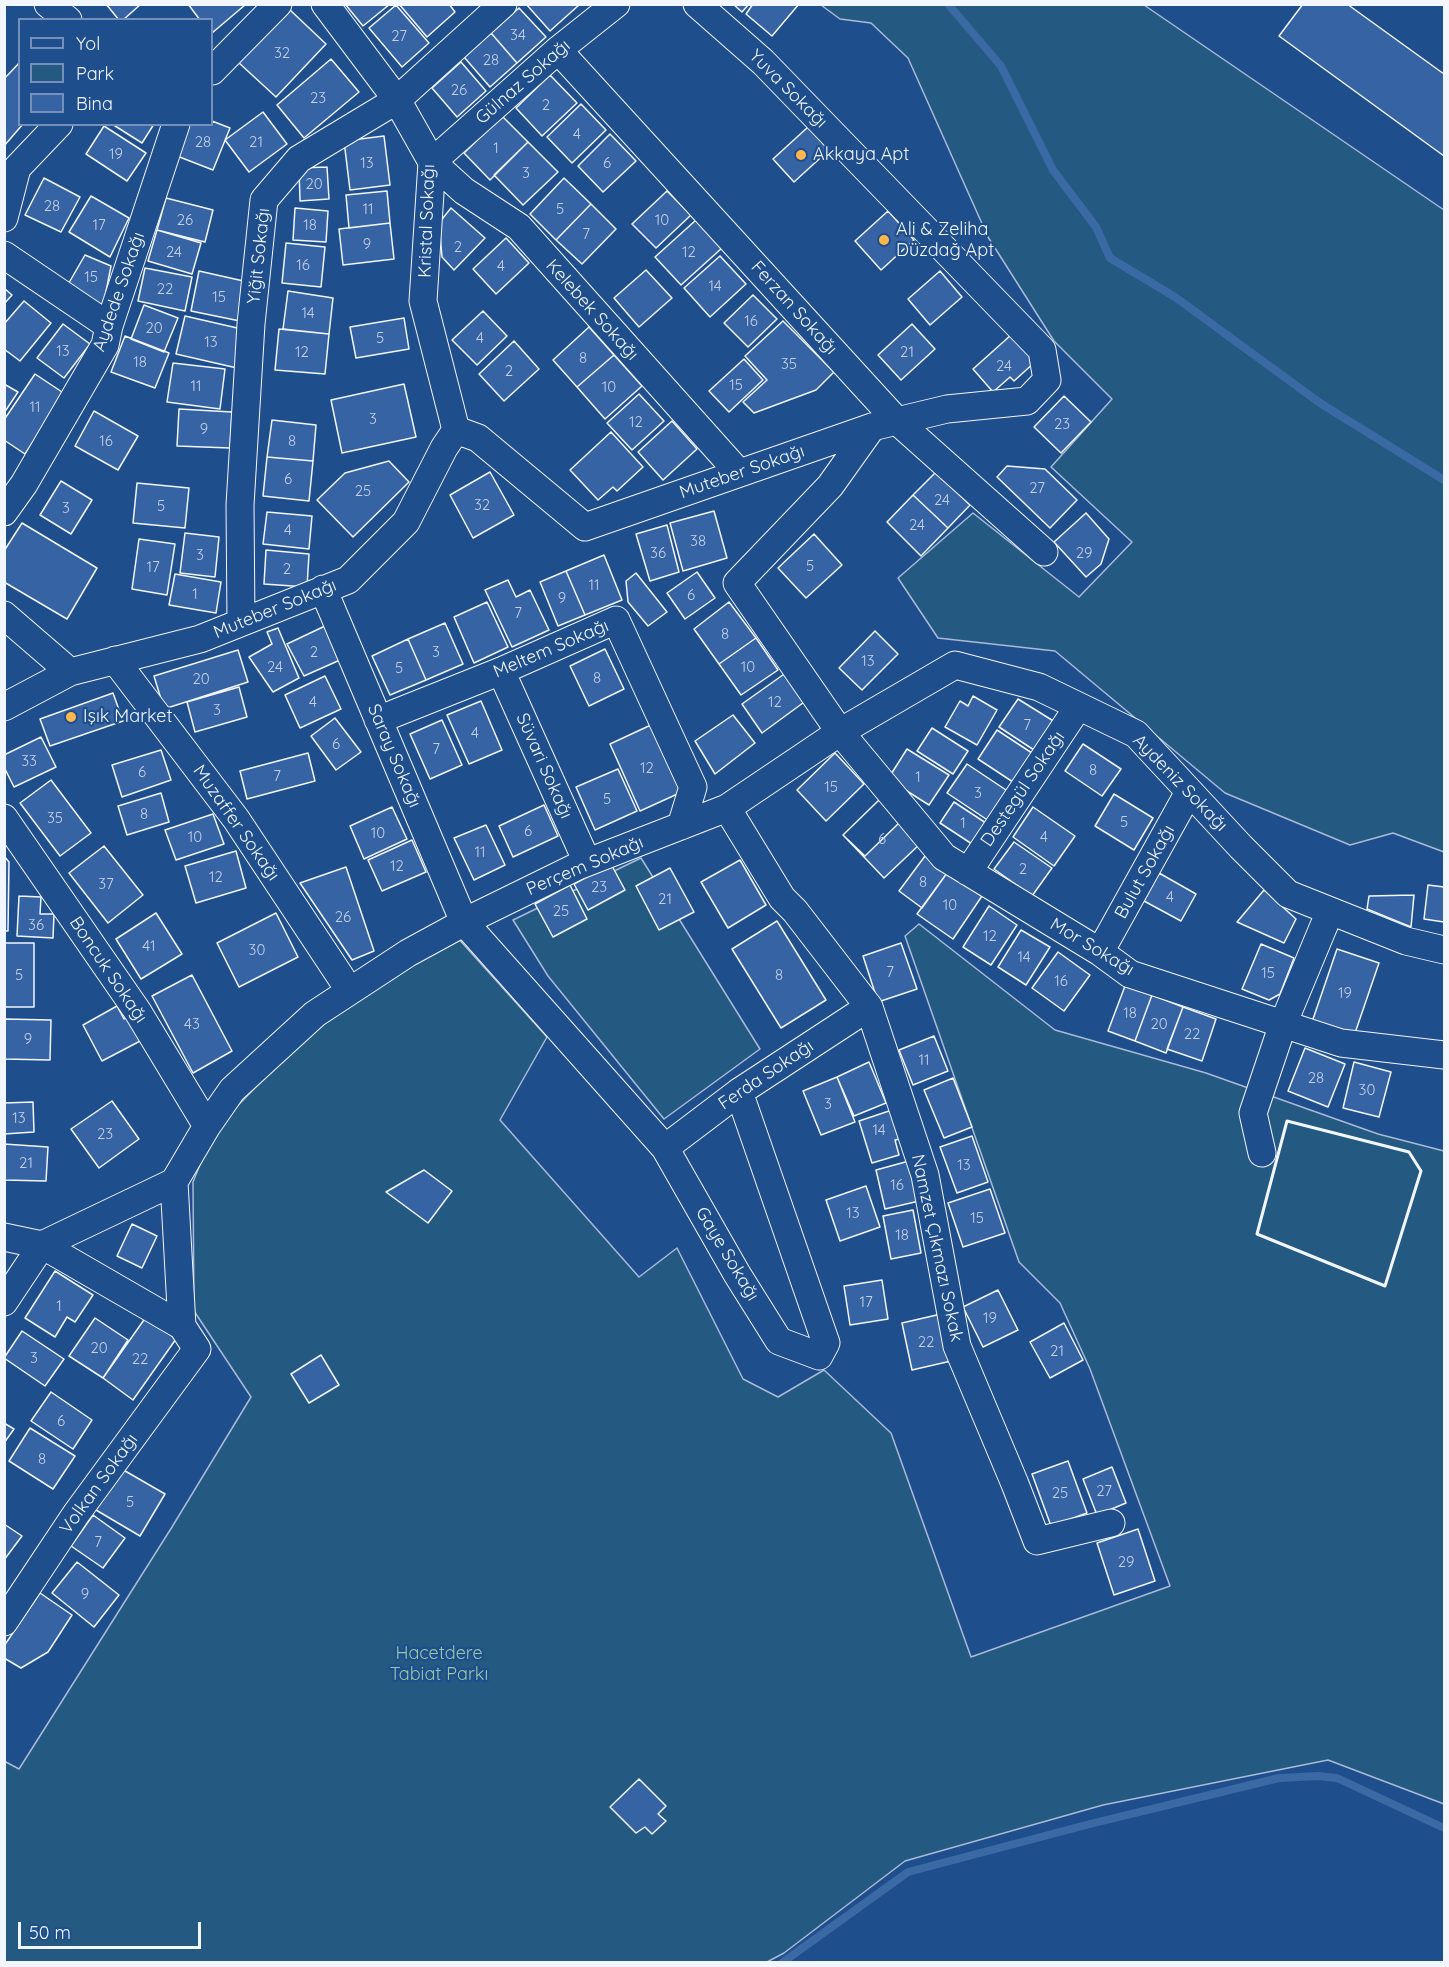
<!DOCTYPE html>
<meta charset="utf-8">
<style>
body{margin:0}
#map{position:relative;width:1449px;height:1967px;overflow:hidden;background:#1f4e8c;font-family:Quicksand,sans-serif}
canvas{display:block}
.frame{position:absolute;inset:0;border:6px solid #f2f6ff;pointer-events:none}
.legend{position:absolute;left:18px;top:18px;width:195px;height:108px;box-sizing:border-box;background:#1f4e8c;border:2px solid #7391ba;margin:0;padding:8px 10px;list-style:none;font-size:18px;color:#f2f6ff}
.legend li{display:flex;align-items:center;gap:12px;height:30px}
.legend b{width:30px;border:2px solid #7391ba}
.scale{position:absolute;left:18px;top:1922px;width:183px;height:27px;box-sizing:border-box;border:3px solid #f2f6ff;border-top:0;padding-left:8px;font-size:18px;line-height:21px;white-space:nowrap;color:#f2f6ff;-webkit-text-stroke:4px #1f4e8c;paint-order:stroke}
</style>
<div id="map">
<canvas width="1449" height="1967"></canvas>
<div class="frame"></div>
<ul class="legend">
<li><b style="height:8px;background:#1f4e8c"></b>Yol</li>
<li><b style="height:16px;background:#245a82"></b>Park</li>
<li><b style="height:16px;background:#3563a3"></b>Bina</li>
</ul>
<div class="scale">50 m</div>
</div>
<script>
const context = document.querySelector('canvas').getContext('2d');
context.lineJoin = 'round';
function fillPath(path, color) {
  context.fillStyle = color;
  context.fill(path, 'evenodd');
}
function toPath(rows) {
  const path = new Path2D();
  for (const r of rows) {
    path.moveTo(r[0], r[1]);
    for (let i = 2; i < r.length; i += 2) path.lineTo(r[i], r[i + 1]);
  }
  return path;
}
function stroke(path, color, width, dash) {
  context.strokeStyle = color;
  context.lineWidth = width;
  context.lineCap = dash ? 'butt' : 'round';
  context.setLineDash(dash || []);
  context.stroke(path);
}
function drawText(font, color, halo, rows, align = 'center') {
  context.font = font + ' Quicksand,sans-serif';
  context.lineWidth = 4.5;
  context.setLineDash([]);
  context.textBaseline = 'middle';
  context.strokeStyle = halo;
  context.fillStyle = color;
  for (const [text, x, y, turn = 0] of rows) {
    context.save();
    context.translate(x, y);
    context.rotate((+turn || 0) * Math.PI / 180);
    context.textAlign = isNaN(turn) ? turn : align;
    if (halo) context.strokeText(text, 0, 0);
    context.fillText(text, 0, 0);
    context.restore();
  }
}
const green = toPath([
 [821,5,1144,5,1444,210,1444,852,1393,833,1350,845,1225,793,1055,651,938,638,898,578,973,513,1079,597,1132,542,1051,467,1112,399,1054,341,988,237,908,58,871,23,840,19,821,5],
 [641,858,760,1049,664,1119,548,976,513,920,641,858],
 [919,924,1055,1030,1206,1073,1378,1134,1444,1151,1444,1804,1328,1760,1103,1805,905,1861,784,1953,767,1962,5,1962,4,1761,19,1769,172,1527,251,1397,194,1311,193,1182,214,1130,324,1017,456,936,547,1037,500,1120,639,1277,677,1248,743,1379,778,1397,824,1370,891,1433,971,1657,1170,1586,1090,1369,1060,1303,1019,1262,905,936,919,924]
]);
const stream = toPath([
 [948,4,1001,66,1053,170,1096,227,1110,258,1175,297,1320,403,1444,480],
 [783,1962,908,1872,1090,1824,1279,1778,1318,1776,1337,1778,1444,1828]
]);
const building = toPath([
 [106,4,141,4,123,20,119,20,106,4],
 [188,4,245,4,245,5,212,33,212,20,200,20,188,4],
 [345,4,390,4,363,26,345,4],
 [399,4,449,4,455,12,427,37,399,4],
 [526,4,578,4,579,5,550,31,526,4],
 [733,4,749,4,742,12,733,4],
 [753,4,799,4,772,36,746,14,753,4],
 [1303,4,1347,4,1444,74,1444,156,1279,36,1303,4],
 [396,5,429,43,402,67,369,28,396,5],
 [519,8,546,37,517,63,491,33,519,8],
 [289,9,326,44,276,97,238,62,289,9],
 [491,33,517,63,490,87,464,57,491,33],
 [331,59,359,92,304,138,277,105,331,59],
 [20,62,20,124,23,124,4,146,4,79,20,62],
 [461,62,486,91,457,117,432,88,461,62],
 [550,75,577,103,542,136,516,108,550,75],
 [581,104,606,130,572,163,547,137,581,104],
 [263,112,287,144,249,172,225,140,263,112],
 [502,116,528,142,490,180,464,153,502,116],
 [212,121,230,128,213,170,177,156,190,124,212,124,212,121],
 [112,124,154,124,142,143,112,124],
 [104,126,146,153,127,181,86,154,104,126],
 [808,127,829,150,794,182,773,159,808,127],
 [610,134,636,161,603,192,578,166,610,134],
 [384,136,390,185,350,190,344,141,384,136],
 [528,142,558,172,523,205,494,175,528,142],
 [327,167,329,199,300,201,299,168,327,167],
 [44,178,80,197,61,232,25,215,44,178],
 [564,178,591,204,556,240,530,214,564,178],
 [387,191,390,223,349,228,346,195,387,191],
 [667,191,691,215,656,248,632,224,667,191],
 [91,196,129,218,110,257,69,232,91,196],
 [166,198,213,210,205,242,157,230,166,198],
 [591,204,616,229,582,264,556,240,591,204],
 [295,208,328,211,326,242,293,240,295,208],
 [451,208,485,238,454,270,442,257,439,223,451,208],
 [888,211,914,240,881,270,855,241,888,211],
 [696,220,722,248,681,285,655,257,696,220],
 [390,223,394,259,343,265,339,229,390,223],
 [157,230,201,243,192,274,148,261,157,230],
 [506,238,529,263,496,294,473,269,506,238],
 [286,243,325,247,321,287,282,283,286,243],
 [85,255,111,266,103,307,66,288,85,255],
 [720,256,746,284,710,317,684,288,720,256],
 [145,268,192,277,185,311,138,301,145,268],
 [646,270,672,298,639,327,614,298,646,270],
 [199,271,248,282,240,321,191,311,199,271],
 [940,271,962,297,930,325,908,299,940,271],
 [4,288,12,295,4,304,4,288],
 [288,291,333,298,329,334,283,329,288,291],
 [753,295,777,319,748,347,724,323,753,295],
 [24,301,51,323,20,361,4,349,4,324,24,301],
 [144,305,178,318,164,352,131,339,144,305],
 [483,311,507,336,477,365,452,340,483,311],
 [185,316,246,330,237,368,176,354,185,316],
 [404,318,409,349,356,358,350,327,404,318],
 [783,321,834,372,816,390,754,413,743,402,767,380,745,356,783,321],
 [63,324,90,344,64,378,37,358,63,324],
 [912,324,935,349,901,380,878,355,912,324],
 [589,327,614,355,577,387,553,360,589,327],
 [279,329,329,334,325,374,275,370,279,329],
 [1011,335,1035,362,1014,381,1010,377,993,392,973,369,1011,335],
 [125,336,169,353,155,388,111,372,125,336],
 [514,341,539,369,504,401,479,374,514,341],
 [614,355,642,386,605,419,577,387,614,355],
 [744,359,763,380,729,412,709,391,744,359],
 [173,363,225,369,220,409,167,402,173,363],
 [35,374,65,394,25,454,4,440,4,420,35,374],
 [4,384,18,392,4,413,4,384],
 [404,384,416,437,342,453,331,400,404,384],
 [639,394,664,421,632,450,607,423,639,394],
 [1064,396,1091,422,1061,453,1034,427,1064,396],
 [179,409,232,412,230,448,177,446,179,409],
 [94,411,138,436,118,470,75,446,94,411],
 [272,420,316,425,313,461,267,457,272,420],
 [672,421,697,449,663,480,638,452,672,421],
 [611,432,643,467,617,491,613,487,598,500,570,470,611,432],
 [267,457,313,461,309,501,263,496,267,457],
 [389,461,409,482,353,537,317,500,345,473,389,461],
 [1007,466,1045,469,1077,500,1050,528,997,477,1007,466],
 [490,472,514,515,473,538,450,495,490,472],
 [936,472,970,505,948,528,913,495,936,472],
 [61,481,92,500,71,534,40,515,61,481],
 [137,483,189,488,185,528,133,523,137,483],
 [913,495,948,528,921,556,887,522,913,495],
 [714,511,727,558,683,571,670,523,714,511],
 [267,512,312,516,309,549,263,544,267,512],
 [1086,513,1109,539,1101,564,1086,577,1054,542,1086,513],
 [22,523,97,568,67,619,4,582,4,551,22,523],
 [667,525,679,572,650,581,636,534,667,525],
 [185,533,219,537,215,577,180,573,185,533],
 [814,534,842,565,806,598,778,568,814,534],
 [139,539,175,544,167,595,132,589,139,539],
 [266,550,309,554,307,587,264,584,266,550],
 [604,555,622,600,585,615,566,571,604,555],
 [566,571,585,615,558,626,540,582,566,571],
 [697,572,715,598,685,619,667,593,697,572],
 [636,573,667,612,648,626,628,602,626,581,636,573],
 [175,574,221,582,216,613,169,605,175,574],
 [508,580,516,597,530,590,549,630,512,647,485,590,508,580],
 [487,602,508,647,474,663,454,617,487,602],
 [729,602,756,638,719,664,694,629,729,602],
 [445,623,463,664,426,680,408,639,445,623],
 [325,626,340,660,304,676,287,644,325,626],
 [278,628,299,678,273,692,249,657,272,644,267,632,278,628],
 [875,631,898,654,862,690,839,668,875,631],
 [756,638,778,670,741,695,719,664,756,638],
 [408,639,426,680,390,695,372,656,408,639],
 [605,649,624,689,589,706,570,666,605,649],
 [238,650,248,682,164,709,154,676,238,650],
 [787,672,807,700,762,733,742,704,787,672],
 [325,676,341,709,300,728,285,695,325,676],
 [239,687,247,717,195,732,187,702,239,687],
 [113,693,123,721,50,746,40,719,113,693],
 [973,696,997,710,977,745,945,727,960,701,968,706,973,696],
 [1018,699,1055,722,1037,752,999,727,1018,699],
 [481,701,502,750,469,764,447,715,481,701],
 [733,715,755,743,715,774,695,741,733,715],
 [335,718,361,752,336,770,311,736,335,718],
 [442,720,462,765,430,779,410,734,442,720],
 [653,724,684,791,640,811,610,744,653,724],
 [932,728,968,751,953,774,917,751,932,728],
 [997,730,1035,755,1016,784,978,759,997,730],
 [41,737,56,767,14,787,4,767,4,755,41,737],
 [1083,744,1121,769,1102,796,1065,771,1083,744],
 [907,749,949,775,929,805,888,779,907,749],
 [161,750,171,780,122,797,112,765,161,750],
 [308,753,315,781,247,799,240,771,308,753],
 [835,753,864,784,826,821,797,790,835,753],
 [967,764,1009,792,989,821,947,793,967,764],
 [618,769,637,811,595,830,576,787,618,769],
 [51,780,91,833,60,856,20,803,51,780],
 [161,793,169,822,127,835,118,806,161,793],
 [1114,794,1153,818,1134,850,1095,826,1114,794],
 [879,800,920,844,884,878,843,835,879,800],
 [879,800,900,822,865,856,843,835,879,800],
 [954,802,986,823,972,844,940,823,954,802],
 [544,805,558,836,513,857,499,826,544,805],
 [392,807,407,839,364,859,350,826,392,807],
 [1033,807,1075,836,1054,866,1013,837,1033,807],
 [213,814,224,844,176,860,165,830,213,814],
 [486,825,505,865,474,880,454,838,486,825],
 [412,840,426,872,382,891,368,860,412,840],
 [1014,842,1052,868,1032,896,994,869,1014,842],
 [104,846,143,895,108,923,69,873,104,846],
 [236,851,246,888,196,903,185,866,236,851],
 [4,856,9,862,8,931,4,931,4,856],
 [925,856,947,873,922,908,899,891,925,856],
 [740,860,766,905,728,928,701,882,740,860],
 [611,864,625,890,588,910,574,884,611,864],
 [346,867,374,951,352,960,300,883,346,867],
 [670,868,694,912,659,930,636,886,670,868],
 [947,873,982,896,953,939,917,914,947,873],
 [1159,873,1196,894,1181,921,1144,901,1159,873],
 [570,885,587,919,553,937,535,904,570,885],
 [1428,885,1444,887,1444,922,1424,919,1428,885],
 [1264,890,1296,919,1284,943,1237,922,1264,890],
 [1414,895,1411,927,1367,909,1369,896,1414,895],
 [19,896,41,897,40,914,54,914,53,938,17,936,19,896],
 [989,906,1017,925,991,965,963,947,989,906],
 [156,913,182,954,141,979,116,939,156,913],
 [276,913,298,957,239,987,217,943,276,913],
 [777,921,826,1000,781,1028,732,949,777,921],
 [1021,930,1050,947,1026,985,998,967,1021,930],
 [4,943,34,943,34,1007,4,1007,4,943],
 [901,943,917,989,878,1002,863,956,901,943],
 [1261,944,1294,958,1280,994,1269,1000,1242,989,1261,944],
 [1337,949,1379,963,1354,1036,1312,1022,1337,949],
 [1058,952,1090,975,1064,1011,1032,988,1058,952],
 [192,975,232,1051,193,1073,152,996,192,975],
 [1125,986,1152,995,1135,1041,1108,1031,1125,986],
 [1152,995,1183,1007,1166,1053,1135,1041,1152,995],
 [117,1006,124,1019,131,1015,144,1039,102,1061,83,1025,117,1006],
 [1183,1007,1216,1019,1202,1061,1167,1049,1183,1007],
 [4,1019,51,1020,50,1060,4,1059,4,1019],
 [934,1036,948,1071,913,1085,899,1050,934,1036],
 [1305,1048,1345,1064,1328,1107,1288,1091,1305,1048],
 [869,1062,886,1103,854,1116,837,1077,869,1062],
 [1354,1062,1391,1072,1379,1117,1343,1108,1354,1062],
 [837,1077,855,1122,821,1135,803,1091,837,1077],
 [953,1078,972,1127,944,1138,924,1090,953,1078],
 [112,1101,139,1139,99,1168,71,1129,112,1101],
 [33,1102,34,1132,4,1134,4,1103,33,1102],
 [892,1110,900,1139,895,1140,899,1155,872,1163,859,1121,892,1110],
 [972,1136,988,1182,957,1193,940,1147,972,1136],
 [4,1144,48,1147,46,1181,4,1180,4,1144],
 [909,1161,919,1201,885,1209,876,1170,909,1161],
 [424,1170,452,1191,428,1223,386,1192,424,1170],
 [866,1186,880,1227,840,1241,826,1200,866,1186],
 [990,1189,1005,1233,963,1247,948,1203,990,1189],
 [913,1210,921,1253,891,1259,883,1216,913,1210],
 [132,1224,157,1236,142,1268,117,1256,132,1224],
 [55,1271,93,1295,75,1322,67,1317,55,1337,25,1318,55,1271],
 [882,1280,888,1319,850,1325,844,1286,882,1280],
 [998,1290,1018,1330,983,1347,963,1307,998,1290],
 [941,1314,951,1361,912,1370,902,1323,941,1314],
 [146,1317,176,1339,133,1400,103,1378,146,1317],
 [95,1318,128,1340,103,1378,69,1356,95,1318],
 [1064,1323,1083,1360,1050,1378,1030,1342,1064,1323],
 [22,1331,64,1359,45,1386,4,1358,22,1331],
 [321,1355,339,1385,309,1403,291,1374,321,1355],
 [51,1392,92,1420,73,1449,31,1421,51,1392],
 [4,1423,14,1429,4,1443,4,1423],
 [30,1428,75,1456,53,1489,9,1461,30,1428],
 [1068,1461,1087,1513,1051,1526,1032,1474,1068,1461],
 [1112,1467,1126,1503,1097,1515,1083,1479,1112,1467],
 [120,1468,165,1494,140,1536,96,1510,120,1468],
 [93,1515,125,1538,103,1568,71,1546,93,1515],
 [4,1524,22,1536,4,1560,4,1524],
 [1138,1529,1155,1581,1114,1595,1097,1543,1138,1529],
 [77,1562,119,1595,94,1627,52,1593,77,1562],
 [40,1593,72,1615,48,1652,21,1668,4,1658,4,1646,40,1593],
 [639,1779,666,1806,658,1814,666,1821,652,1834,645,1827,636,1833,610,1807,639,1779]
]);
const minor = toPath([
 [48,4,68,20],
 [325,4,397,100,432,162,423,301,456,430],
 [558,50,897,421,1044,552],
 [212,71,278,4],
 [432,162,464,191,519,227,739,473],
 [432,162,558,50,616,4],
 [4,218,17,168,59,124],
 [4,255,109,326],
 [4,512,24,484,105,345,109,326,176,124],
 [323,589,464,922,665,1148,737,1274,779,1341,819,1356,826,1343,739,1092],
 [4,615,70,672],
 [241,622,240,505,251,324,264,200,299,159,397,100,503,4],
 [115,660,236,819,350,991],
 [501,671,587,862],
 [4,707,70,672,200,639,348,580,406,522,444,448,456,430,478,438,585,527,872,427,947,409,1027,401,1047,380,1042,350,763,62,697,4],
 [378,720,501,671,616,620,693,787,681,826],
 [727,808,782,898,795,911,869,1007,925,1175,957,1346,1015,1484,1037,1541,1111,1523],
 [4,818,138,1012,207,1126],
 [968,872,1078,707],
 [1444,950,1406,941,1288,894,1241,847,1136,734,1039,687,955,665,840,732,944,857,1100,952,1130,974,1341,1043,1444,1055],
 [1100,952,1189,792],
 [665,1148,739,1092,869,1007],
 [1262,1153,1253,1113,1283,1024,1330,911],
 [4,1237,42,1245,182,1326],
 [4,1302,42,1245,174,1182,207,1126,232,1090,315,1014,408,953,476,916,578,866,727,808,840,732,737,583,830,486,872,427],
 [4,1622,76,1514,197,1349,182,1326,174,1182]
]);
const wall = toPath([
 [1287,1121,1409,1152,1421,1171,1385,1286,1257,1234,1287,1121]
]);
const markers = [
 [801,155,6,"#ffb74d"],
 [884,240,6,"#ffb74d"],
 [71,717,6,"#ffb74d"]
];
const numberNames = [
 ["34",518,35],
 ["27",399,36],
 ["32",282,53],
 ["28",491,60],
 ["26",459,90],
 ["23",318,98],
 ["2",546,105],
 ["4",577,134],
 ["28",203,142],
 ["21",256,142],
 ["1",496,148],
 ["19",116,154],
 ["13",367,163],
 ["6",607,163],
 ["3",526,173],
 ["20",314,184],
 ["28",52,206],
 ["11",368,209],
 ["5",560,209],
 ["26",185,220],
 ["10",662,220],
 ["17",99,225],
 ["18",310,225],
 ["7",586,234],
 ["9",367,244],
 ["2",458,247],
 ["24",174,252],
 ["12",689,252],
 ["16",303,265],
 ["4",501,266],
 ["15",91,277],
 ["14",715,286],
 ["22",165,289],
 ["15",219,297],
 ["14",308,313],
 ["16",751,321],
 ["20",154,328],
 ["5",380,338],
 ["4",480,338],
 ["13",211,342],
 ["13",63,351],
 ["12",302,352],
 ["21",907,352],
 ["8",583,358],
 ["18",140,362],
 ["35",789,364],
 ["24",1004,366],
 ["2",509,371],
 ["15",736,385],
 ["11",196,386],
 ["10",609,387],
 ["11",35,407],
 ["3",373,419],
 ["12",636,422],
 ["23",1062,424],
 ["9",204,429],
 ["16",106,441],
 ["8",292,441],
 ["6",288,479],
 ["27",1037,488],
 ["25",363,491],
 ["24",942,500],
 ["32",482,505],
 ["5",161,506],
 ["3",66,508],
 ["24",917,525],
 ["4",288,530],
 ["38",698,541],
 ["36",658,553],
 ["29",1084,553],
 ["3",200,555],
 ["5",810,566],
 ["17",153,567],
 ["2",287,569],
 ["11",594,585],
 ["1",195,594],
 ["6",691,595],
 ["9",562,598],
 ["7",518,613],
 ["8",725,634],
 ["2",314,652],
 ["3",436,652],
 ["13",868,661],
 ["24",275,667],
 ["10",748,667],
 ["5",399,668],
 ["8",597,678],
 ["20",201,679],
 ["4",313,702],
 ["12",775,702],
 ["3",217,710],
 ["7",1027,725],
 ["4",475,733],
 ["6",336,744],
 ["7",436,749],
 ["33",29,761],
 ["12",647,768],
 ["8",1093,770],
 ["6",142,772],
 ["7",277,776],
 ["1",918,777],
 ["15",831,787],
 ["3",978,793],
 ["5",607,799],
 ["8",144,814],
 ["35",55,818],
 ["5",1124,822],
 ["1",963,823],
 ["6",528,831],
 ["10",378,833],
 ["10",195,837],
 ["4",1044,837],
 ["6",882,839],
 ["11",480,852],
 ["12",397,866],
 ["2",1023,869],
 ["12",216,877],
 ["8",923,882],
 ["37",106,884],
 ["23",599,887],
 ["4",1170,897],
 ["21",665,899],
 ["10",950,905],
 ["25",561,911],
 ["26",343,917],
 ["36",36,925],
 ["12",990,936],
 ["41",149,946],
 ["30",257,950],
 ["14",1024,957],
 ["7",890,972],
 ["15",1268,973],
 ["5",19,975],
 ["8",779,975],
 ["16",1061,981],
 ["19",1345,993],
 ["18",1130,1013],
 ["43",192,1024],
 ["20",1159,1024],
 ["22",1192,1034],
 ["9",28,1039],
 ["11",924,1060],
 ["28",1316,1078],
 ["30",1367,1090],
 ["3",828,1104],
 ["13",19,1118],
 ["14",879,1130],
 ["23",105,1134],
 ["21",26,1163],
 ["13",964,1165],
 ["16",897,1185],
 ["13",853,1213],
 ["15",977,1218],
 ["18",902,1235],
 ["17",866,1302],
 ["1",59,1306],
 ["19",990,1318],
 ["22",926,1342],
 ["20",99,1348],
 ["21",1057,1351],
 ["3",34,1358],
 ["22",140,1359],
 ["6",61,1421],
 ["8",42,1459],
 ["27",1104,1491],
 ["25",1060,1493],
 ["5",130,1502],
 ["7",98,1542],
 ["29",1126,1562],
 ["9",85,1594]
];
const streetNames = [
 ["Gülnaz Sokağı",523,82,-41],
 ["Yuva Sokağı",788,89,45],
 ["Kristal Sokağı",427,221,-88],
 ["Yiğit Sokağı",259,256,-84],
 ["Aydede Sokağı",119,292,-71],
 ["Ferzan Sokağı",794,308,48],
 ["Kelebek Sokağı",592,310,48],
 ["Muteber Sokağı",742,472,-19],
 ["Muteber Sokağı",275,609,-22],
 ["Meltem Sokağı",551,649,-23],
 ["Saray Sokağı",394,756,67],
 ["Süvari Sokağı",544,766,66],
 ["Aydeniz Sokağı",1180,783,46],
 ["Destegül Sokağı",1023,789,-56],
 ["Muzaffer Sokağı",236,823,55],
 ["Perçem Sokağı",585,866,-23],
 ["Bulut Sokağı",1145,872,-61],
 ["Mor Sokağı",1092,947,31],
 ["Boncuk Sokağı",108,970,56],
 ["Ferda Sokağı",766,1075,-34],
 ["Namzet Çıkmazı Sokak",937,1248,78],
 ["Gaye Sokağı",727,1254,59],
 ["Volkan Sokağı",99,1484,-54]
];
const poiNames = [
 ["Akkaya Apt",813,155],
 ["Ali & Zeliha",896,230],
 ["Düzdağ Apt",896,251],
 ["Işık Market",83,717]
];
const parkNames = [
 ["Hacetdere",439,1654],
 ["Tabiat Parkı",439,1675]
];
fillPath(green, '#245a82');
stroke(green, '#a8bbd7', 1.5);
stroke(stream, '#3b69a3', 8);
fillPath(building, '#3563a3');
stroke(building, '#f2f6ff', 1.5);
stroke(minor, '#f2f6ff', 29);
stroke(minor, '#1f4e8c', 27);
stroke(wall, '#f2f6ff', 3);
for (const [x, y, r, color] of markers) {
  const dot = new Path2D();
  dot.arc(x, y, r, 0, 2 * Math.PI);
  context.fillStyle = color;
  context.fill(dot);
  stroke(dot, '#1f4e8c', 2);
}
drawText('15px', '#c3d1e8', null, numberNames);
drawText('18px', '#f2f6ff', '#1f4e8c', streetNames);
drawText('18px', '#f2f6ff', '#1f4e8c', poiNames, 'left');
drawText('18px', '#97c8a6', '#1f4e8c', parkNames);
</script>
